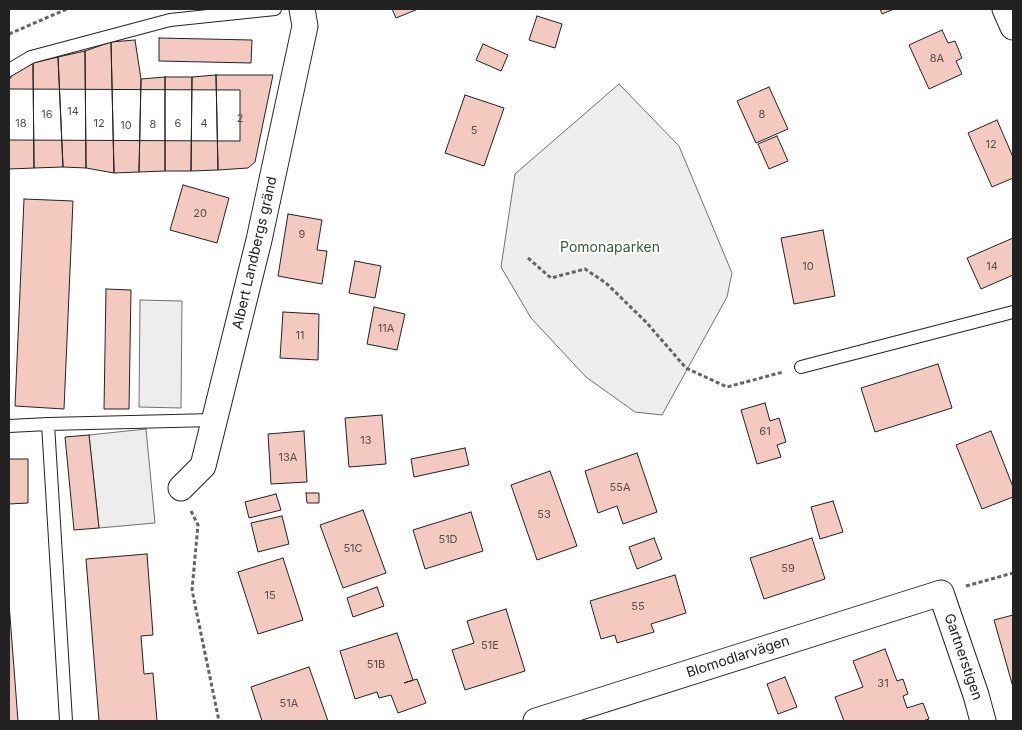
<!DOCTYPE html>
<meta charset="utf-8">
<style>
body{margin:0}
#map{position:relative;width:1022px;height:730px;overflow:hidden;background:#fff;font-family:Inter,sans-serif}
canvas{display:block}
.frame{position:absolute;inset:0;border:10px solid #222;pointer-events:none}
</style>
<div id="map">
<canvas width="1022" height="730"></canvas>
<div class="frame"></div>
</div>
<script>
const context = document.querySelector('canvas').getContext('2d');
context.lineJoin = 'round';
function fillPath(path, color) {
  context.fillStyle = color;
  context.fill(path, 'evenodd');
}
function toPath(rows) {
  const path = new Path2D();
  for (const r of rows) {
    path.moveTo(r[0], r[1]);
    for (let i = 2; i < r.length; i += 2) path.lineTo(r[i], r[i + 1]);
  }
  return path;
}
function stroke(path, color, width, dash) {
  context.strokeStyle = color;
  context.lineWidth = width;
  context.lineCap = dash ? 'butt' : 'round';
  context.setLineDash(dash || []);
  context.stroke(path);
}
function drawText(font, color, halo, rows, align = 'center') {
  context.font = font + ' Inter,sans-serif';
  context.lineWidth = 4;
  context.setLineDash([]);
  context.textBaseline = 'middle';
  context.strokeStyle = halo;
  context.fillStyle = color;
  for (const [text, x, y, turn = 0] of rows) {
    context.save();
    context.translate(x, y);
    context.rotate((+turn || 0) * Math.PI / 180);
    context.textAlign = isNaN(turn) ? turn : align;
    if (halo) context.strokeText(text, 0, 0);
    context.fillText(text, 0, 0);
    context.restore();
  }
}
const green = toPath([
 [619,84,679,146,732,273,727,297,662,415,635,412,586,377,531,318,501,267,515,174,619,84]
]);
const parking = toPath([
 [140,300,182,301,181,408,139,407,140,300],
 [146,429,155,523,99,528,89,435,146,429]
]);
const building = toPath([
 [392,9,418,9,396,18,392,9],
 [880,9,894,9,882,14,880,9],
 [537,16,562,24,555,48,529,40,537,16],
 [942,30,948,43,955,41,962,58,956,61,962,74,929,89,909,45,942,30],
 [159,38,252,40,251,63,159,61,159,38],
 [135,40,141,79,139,172,114,173,111,42,135,40],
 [111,42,114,173,86,168,85,51,111,42],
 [483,44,508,55,501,71,476,60,483,44],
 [85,51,86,168,63,167,58,57,85,51],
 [58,57,63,167,34,168,33,63,58,57],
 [33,63,34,168,9,169,9,80,14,73,33,63],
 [216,75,218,170,191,171,192,77,216,75],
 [216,75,273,75,255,162,248,168,218,170,216,75],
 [165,77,165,171,139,172,141,79,165,77],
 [165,77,192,77,191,171,165,171,165,77],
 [769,87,788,129,756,143,737,101,769,87],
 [9,89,240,90,240,141,9,140,9,89],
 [465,95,504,108,484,166,445,153,465,95],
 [997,120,1013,157,1013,178,992,187,968,133,997,120],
 [777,136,788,161,769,169,758,144,777,136],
 [183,185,229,198,217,243,170,230,183,185],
 [24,199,73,201,64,409,15,406,24,199],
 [288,214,322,220,317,250,327,251,322,284,278,276,288,214],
 [823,230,835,296,794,304,781,238,823,230],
 [1013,238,1013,275,981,289,967,258,1013,238],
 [355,261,381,266,375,298,349,293,355,261],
 [106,289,131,290,129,409,104,409,106,289],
 [374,307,405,314,397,350,367,344,374,307],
 [283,312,319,314,318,360,280,358,283,312],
 [938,364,952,408,875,432,861,388,938,364],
 [765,403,770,421,779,418,786,442,777,445,781,457,757,464,741,410,765,403],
 [382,415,386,464,349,467,345,418,382,415],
 [304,431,307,482,271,484,268,434,304,431],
 [991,431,1013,487,1013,497,982,509,956,445,991,431],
 [89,435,99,528,74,530,65,437,89,435],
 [465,448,469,465,414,477,411,459,465,448],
 [637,453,657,512,623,524,617,506,598,513,585,471,637,453],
 [9,459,28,459,28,503,9,504,9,459],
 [550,471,577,546,537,560,511,485,550,471],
 [306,493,319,493,319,503,307,503,306,493],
 [276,494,281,510,249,518,245,502,276,494],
 [833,501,843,532,820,539,811,507,833,501],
 [363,510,386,573,343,588,320,525,363,510],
 [471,512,483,551,425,569,413,530,471,512],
 [282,516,289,544,258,552,251,523,282,516],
 [654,538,662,559,637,569,629,547,654,538],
 [812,538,825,579,764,599,750,558,812,538],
 [147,554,153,635,141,636,144,674,153,673,157,721,99,721,86,559,147,554],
 [283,558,303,620,258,634,238,572,283,558],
 [675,575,686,613,651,624,654,632,617,643,615,635,601,639,590,601,675,575],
 [377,587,384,606,353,617,347,598,377,587],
 [9,603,18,721,9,721,9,603],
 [506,609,525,671,465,690,452,650,474,643,467,621,506,609],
 [1013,615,1013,687,994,620,1013,615],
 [397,633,413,680,404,683,417,679,426,703,398,713,391,695,379,698,377,692,355,699,340,651,397,633],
 [885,649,897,681,903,679,908,694,903,696,907,708,923,703,929,719,923,721,844,721,835,697,863,687,853,661,885,649],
 [309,667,328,721,262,721,251,687,309,667],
 [785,677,797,707,778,714,767,684,785,677]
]);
const path = toPath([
 [9,34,67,9],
 [528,258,551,278,585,269,606,283,646,322,686,368,727,387,783,372],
 [191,511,198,525,192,590,219,721],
 [966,586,1013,573]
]);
const lane = toPath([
 [9,70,31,57,170,20,275,9],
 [801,367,1013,312],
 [48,424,214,420],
 [9,426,48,424,66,721]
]);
const street = toPath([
 [1005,9,1013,27],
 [181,488,203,466,259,240,305,26,302,9],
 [536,721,941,593,976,695,983,721]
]);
const numberNames = [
 ["8A",937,59],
 ["14",73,112],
 ["16",47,115],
 ["8",762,115],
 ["2",240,119],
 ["18",21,124],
 ["12",99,124],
 ["6",178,124],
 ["4",204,124],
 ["8",153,125],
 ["10",126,126],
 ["5",474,131],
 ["12",991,145],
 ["20",200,214],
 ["9",302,235],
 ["10",808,267],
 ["14",992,267],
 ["11A",386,329],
 ["11",300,336],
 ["61",765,432],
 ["13",366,441],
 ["13A",288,458],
 ["55A",620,488],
 ["53",544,515],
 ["51D",448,540],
 ["51C",353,549],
 ["59",788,569],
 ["15",270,596],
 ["55",638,607],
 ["51E",490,646],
 ["51B",376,665],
 ["31",883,684],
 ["51A",289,704]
];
const parkNames = [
 ["Pomonaparken",610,248]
];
const streetNames = [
 ["Albert Landbergs gränd",255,253,-77],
 ["Blomodlarvägen",738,657,-18],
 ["Gartnerstigen",963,657,71]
];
fillPath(green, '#eee');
stroke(green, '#6f6f6f', 1);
fillPath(parking, '#ededed');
stroke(parking, '#6f6f6f', 1);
fillPath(building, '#f3c9c0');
stroke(building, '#222', 1);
stroke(lane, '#222', 14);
stroke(street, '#222', 27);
stroke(path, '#646464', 3, [4, 2.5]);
stroke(lane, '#fff', 12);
stroke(street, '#fff', 25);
drawText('11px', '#564c4a', null, numberNames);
drawText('14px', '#2f5e38', '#fff', parkNames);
drawText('14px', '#222', '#fff', streetNames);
</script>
